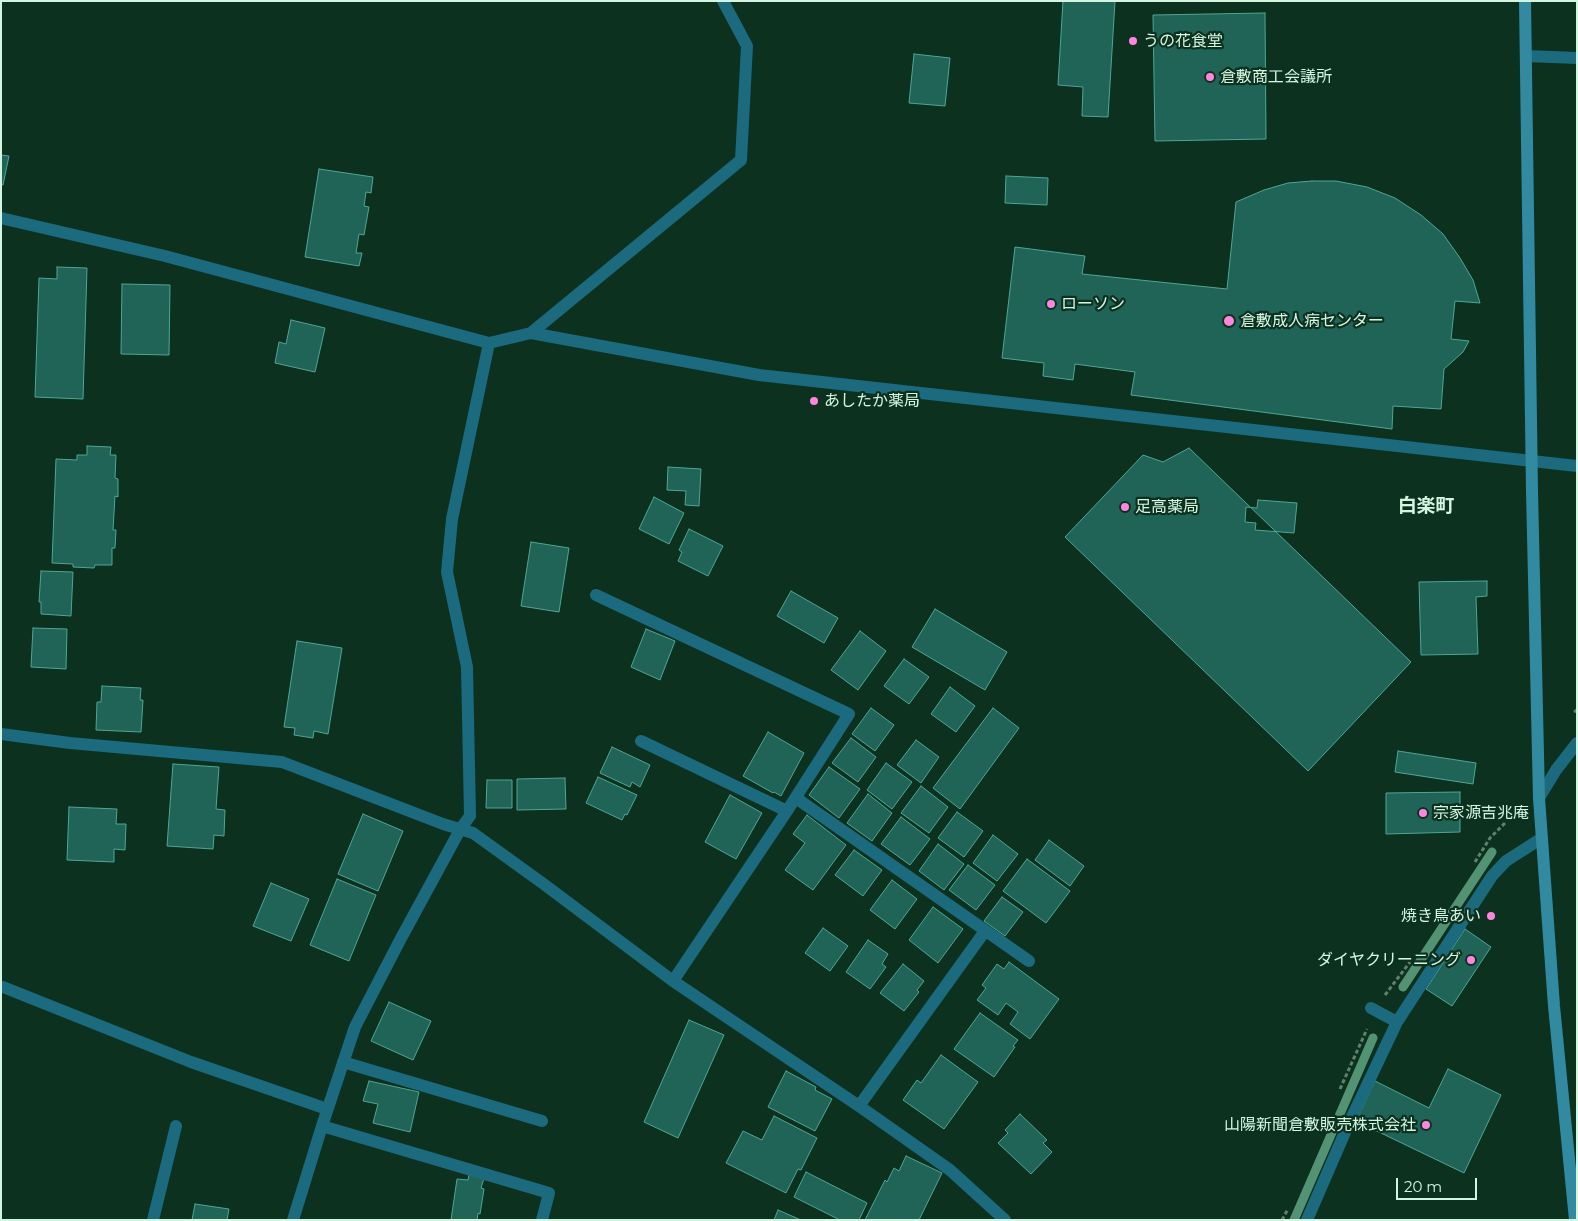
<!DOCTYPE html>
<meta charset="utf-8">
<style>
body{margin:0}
#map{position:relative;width:1578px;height:1221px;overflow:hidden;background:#0d311f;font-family:Montserrat,sans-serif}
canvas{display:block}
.frame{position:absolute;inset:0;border:2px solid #d4f6e1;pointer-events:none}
.scale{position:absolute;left:1396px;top:1178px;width:81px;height:22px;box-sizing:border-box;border:2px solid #d4f6e1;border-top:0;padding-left:6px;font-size:15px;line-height:18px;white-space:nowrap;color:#d4f6e1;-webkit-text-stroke:4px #0d311f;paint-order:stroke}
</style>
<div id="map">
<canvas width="1578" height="1221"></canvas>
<div class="frame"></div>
<div class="scale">20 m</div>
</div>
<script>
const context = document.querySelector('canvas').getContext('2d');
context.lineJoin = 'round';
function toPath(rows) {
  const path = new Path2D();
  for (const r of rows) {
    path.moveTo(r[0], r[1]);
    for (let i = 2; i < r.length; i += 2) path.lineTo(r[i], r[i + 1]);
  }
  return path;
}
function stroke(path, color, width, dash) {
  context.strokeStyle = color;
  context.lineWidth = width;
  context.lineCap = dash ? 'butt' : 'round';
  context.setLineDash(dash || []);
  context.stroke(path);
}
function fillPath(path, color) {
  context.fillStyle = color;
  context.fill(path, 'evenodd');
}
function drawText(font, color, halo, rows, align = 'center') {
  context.font = font + ' Montserrat,"Noto Sans JP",sans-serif';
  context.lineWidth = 4.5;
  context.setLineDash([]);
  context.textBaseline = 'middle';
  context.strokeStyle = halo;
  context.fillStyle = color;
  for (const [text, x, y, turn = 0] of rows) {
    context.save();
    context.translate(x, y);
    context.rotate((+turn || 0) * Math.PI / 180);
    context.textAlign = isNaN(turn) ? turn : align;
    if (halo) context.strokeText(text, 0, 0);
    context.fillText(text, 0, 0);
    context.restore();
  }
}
const stream = toPath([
 [1403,987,1492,852],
 [1294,1220,1373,1038]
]);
const building = toPath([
 [1063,1,1115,1,1108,117,1082,116,1083,87,1058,85,1063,1],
 [1265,13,1266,139,1155,141,1153,15,1265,13],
 [914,54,950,58,945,106,909,103,914,54],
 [1,155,9,156,3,185,1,185,1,155],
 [319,169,373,177,371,193,366,192,364,206,369,207,364,235,359,234,356,253,362,253,359,266,305,257,319,169],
 [1006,176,1048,178,1047,205,1005,203,1006,176],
 [1312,181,1336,181,1367,187,1395,198,1421,215,1443,234,1460,258,1473,280,1480,303,1455,301,1451,339,1469,341,1463,352,1444,369,1441,409,1393,406,1392,429,1131,395,1135,372,1075,364,1073,380,1043,376,1044,363,1002,358,1015,247,1085,256,1082,274,1227,289,1236,202,1264,190,1288,183,1312,181],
 [57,267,87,268,83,399,35,397,39,278,57,279,57,267],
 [122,284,170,285,169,355,121,354,122,284],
 [291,320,325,328,315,372,275,363,279,342,286,344,291,320],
 [87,446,111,447,110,455,116,455,115,478,118,479,118,497,115,496,113,530,116,530,115,548,112,548,112,565,95,565,94,568,73,567,73,564,52,563,56,459,77,460,77,455,87,455,87,446],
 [1189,448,1411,662,1308,771,1065,537,1143,455,1163,462,1189,448],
 [668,467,701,469,699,506,685,505,686,491,667,490,668,467],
 [654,497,684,513,669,544,639,529,654,497],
 [1258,500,1297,503,1294,533,1255,530,1256,523,1245,522,1246,507,1257,508,1258,500],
 [689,529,723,546,708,576,678,561,682,552,679,550,689,529],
 [531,542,569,548,559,612,521,606,531,542],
 [41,571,73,572,71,616,41,614,41,602,39,602,41,571],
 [1487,581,1487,596,1476,597,1478,654,1421,655,1419,582,1487,581],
 [791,591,838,618,824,643,777,616,791,591],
 [935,609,1007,652,985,690,912,647,935,609],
 [33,628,67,629,66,669,31,667,33,628],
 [646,629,675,641,660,680,631,667,646,629],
 [860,631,886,651,858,690,831,670,860,631],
 [297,641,342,648,328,734,314,731,313,738,294,735,295,728,284,727,297,641],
 [904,659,929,677,909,704,884,686,904,659],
 [102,686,141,688,140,700,143,700,141,732,96,730,97,702,101,702,102,686],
 [950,687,975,706,956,732,931,714,950,687],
 [871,708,894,725,875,751,852,734,871,708],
 [993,708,1019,728,960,809,933,788,993,708],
 [768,732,804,753,781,796,774,792,773,793,743,776,768,732],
 [851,738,876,757,858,782,832,763,851,738],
 [916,740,939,757,921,783,897,765,916,740],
 [612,747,650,765,640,787,632,782,630,787,600,773,612,747],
 [1398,751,1476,763,1473,784,1395,772,1398,751],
 [886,763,912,782,892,809,867,790,886,763],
 [173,764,219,767,216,809,225,810,224,836,214,835,213,849,167,846,173,764],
 [829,767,860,789,839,818,809,795,829,767],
 [598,777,637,795,627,815,625,814,622,820,586,803,598,777],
 [565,778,566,809,517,810,517,779,565,778],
 [487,780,512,780,512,808,486,808,487,780],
 [921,786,948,807,929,833,901,813,921,786],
 [1460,792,1460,832,1386,834,1386,793,1460,792],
 [868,794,892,813,872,841,847,823,868,794],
 [730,795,762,813,736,859,705,842,730,795],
 [69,807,117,809,116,824,126,824,125,850,114,849,114,862,67,860,69,807],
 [957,812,983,831,964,857,938,838,957,812],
 [363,814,403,831,378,891,338,874,363,814],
 [807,815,846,845,813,890,785,870,805,843,793,834,807,815],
 [901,817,930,839,910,865,881,844,901,817],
 [993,835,1018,854,997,881,973,863,993,835],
 [1049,840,1084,866,1070,886,1035,860,1049,840],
 [938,844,964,864,944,890,919,871,938,844],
 [854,850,882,870,863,896,835,875,854,850],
 [1027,859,1070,891,1046,923,1003,891,1027,859],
 [968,865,995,885,976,910,949,890,968,865],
 [337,879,376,895,349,961,310,945,337,879],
 [892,880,917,899,895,929,870,910,892,880],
 [271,883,309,899,291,941,253,926,271,883],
 [1002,897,1023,912,1005,936,984,921,1002,897],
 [933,907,963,929,938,963,909,940,933,907],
 [823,928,848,946,830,971,805,953,823,928],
 [1465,929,1491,947,1452,1006,1426,989,1465,929],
 [868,940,888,954,882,964,886,967,870,989,846,972,868,940],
 [1009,962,1059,999,1030,1039,1010,1024,1018,1012,1006,1003,998,1015,977,1000,986,988,982,985,997,964,1004,969,1009,962],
 [903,964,924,981,917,990,919,992,904,1011,880,993,903,964],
 [389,1002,431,1021,413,1060,371,1041,389,1002],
 [980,1013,1018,1040,1013,1046,1015,1047,994,1077,954,1049,980,1013],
 [689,1020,724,1035,678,1138,644,1122,689,1020],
 [941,1055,978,1082,944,1129,903,1100,917,1080,921,1083,941,1055],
 [1448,1069,1501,1095,1464,1173,1356,1121,1375,1081,1429,1108,1448,1069],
 [786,1071,816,1087,815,1090,832,1099,815,1131,768,1107,786,1071],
 [369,1081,419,1092,410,1132,373,1123,378,1104,363,1101,369,1081],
 [1020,1114,1047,1140,1043,1143,1052,1152,1031,1174,998,1143,1008,1133,1005,1130,1020,1114],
 [774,1116,817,1138,801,1170,798,1169,786,1193,726,1163,743,1131,762,1140,774,1116],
 [906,1156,942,1173,919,1220,865,1220,885,1180,887,1182,894,1168,899,1171,906,1156],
 [806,1172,867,1203,859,1220,840,1220,794,1197,806,1172],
 [469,1175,484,1178,481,1188,484,1189,480,1214,478,1213,477,1220,451,1220,457,1179,468,1180,469,1175],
 [195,1204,229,1209,227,1220,192,1220,195,1204],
 [778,1210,801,1220,774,1220,778,1210]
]);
const path = toPath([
 [1574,712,1577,710],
 [1475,862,1490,838,1505,823],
 [1385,995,1410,962],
 [1340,1089,1367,1029],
 [1282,1220,1288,1209]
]);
const street = toPath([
 [1526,56,1577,58],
 [1,218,165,256,489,343,531,333,759,375,1577,466],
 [531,333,741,160,747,46,723,1],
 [596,595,849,714,787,811,673,981],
 [1,734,70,743,282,762,443,824,473,833,545,885,673,981,859,1106,950,1170,1005,1220],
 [641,741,787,811],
 [796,798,1029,961],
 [1539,798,1556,770,1577,743],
 [3,987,191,1062,327,1109],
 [1371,1008,1397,1022],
 [343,1062,542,1121],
 [859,1106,985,931],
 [322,1126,549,1193,542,1220],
 [153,1220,176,1126],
 [293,1220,322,1126,355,1027,399,942,461,828,470,816,467,667,447,572,452,519,489,343],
 [1307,1220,1349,1123,1397,1022,1492,876,1506,861,1542,838]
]);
const secondary = toPath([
 [1525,1,1532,491,1539,798,1554,1006,1575,1220]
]);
const markers = [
 [1133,41,5,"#ff85de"],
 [1210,77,5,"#ff85de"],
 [1051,304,5,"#ff85de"],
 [1229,321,6,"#ff85de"],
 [814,401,5,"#ff85de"],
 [1125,507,5,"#ff85de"],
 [1423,813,5,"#ff85de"],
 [1491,916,5,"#ff85de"],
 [1471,960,5,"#ff85de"],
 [1426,1125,5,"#ff85de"]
];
const poiNames = [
 ["うの花食堂",1143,41],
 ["倉敷商工会議所",1220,77],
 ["ローソン",1061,304],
 ["倉敷成人病センター",1240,321],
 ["あしたか薬局",824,401],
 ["足高薬局",1135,507],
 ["宗家源吉兆庵",1433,813],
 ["焼き鳥あい",1481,916,"right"],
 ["ダイヤクリーニング",1461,960,"right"],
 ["山陽新聞倉敷販売株式会社",1416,1125,"right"]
];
const quarterNames = [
 ["白楽町",1426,506]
];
stroke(stream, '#539374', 9);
fillPath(building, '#206458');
stroke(building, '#4fa695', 1);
stroke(path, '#5f826f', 3, [4, 2.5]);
stroke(street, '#1b6a7d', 12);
stroke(secondary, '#328aa1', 12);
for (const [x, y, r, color] of markers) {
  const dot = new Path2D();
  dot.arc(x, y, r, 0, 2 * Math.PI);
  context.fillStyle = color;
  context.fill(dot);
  stroke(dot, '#0d311f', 2);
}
drawText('16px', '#d4f6e1', '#0d311f', poiNames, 'left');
drawText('bold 19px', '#d4f6e1', '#0d311f', quarterNames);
</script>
